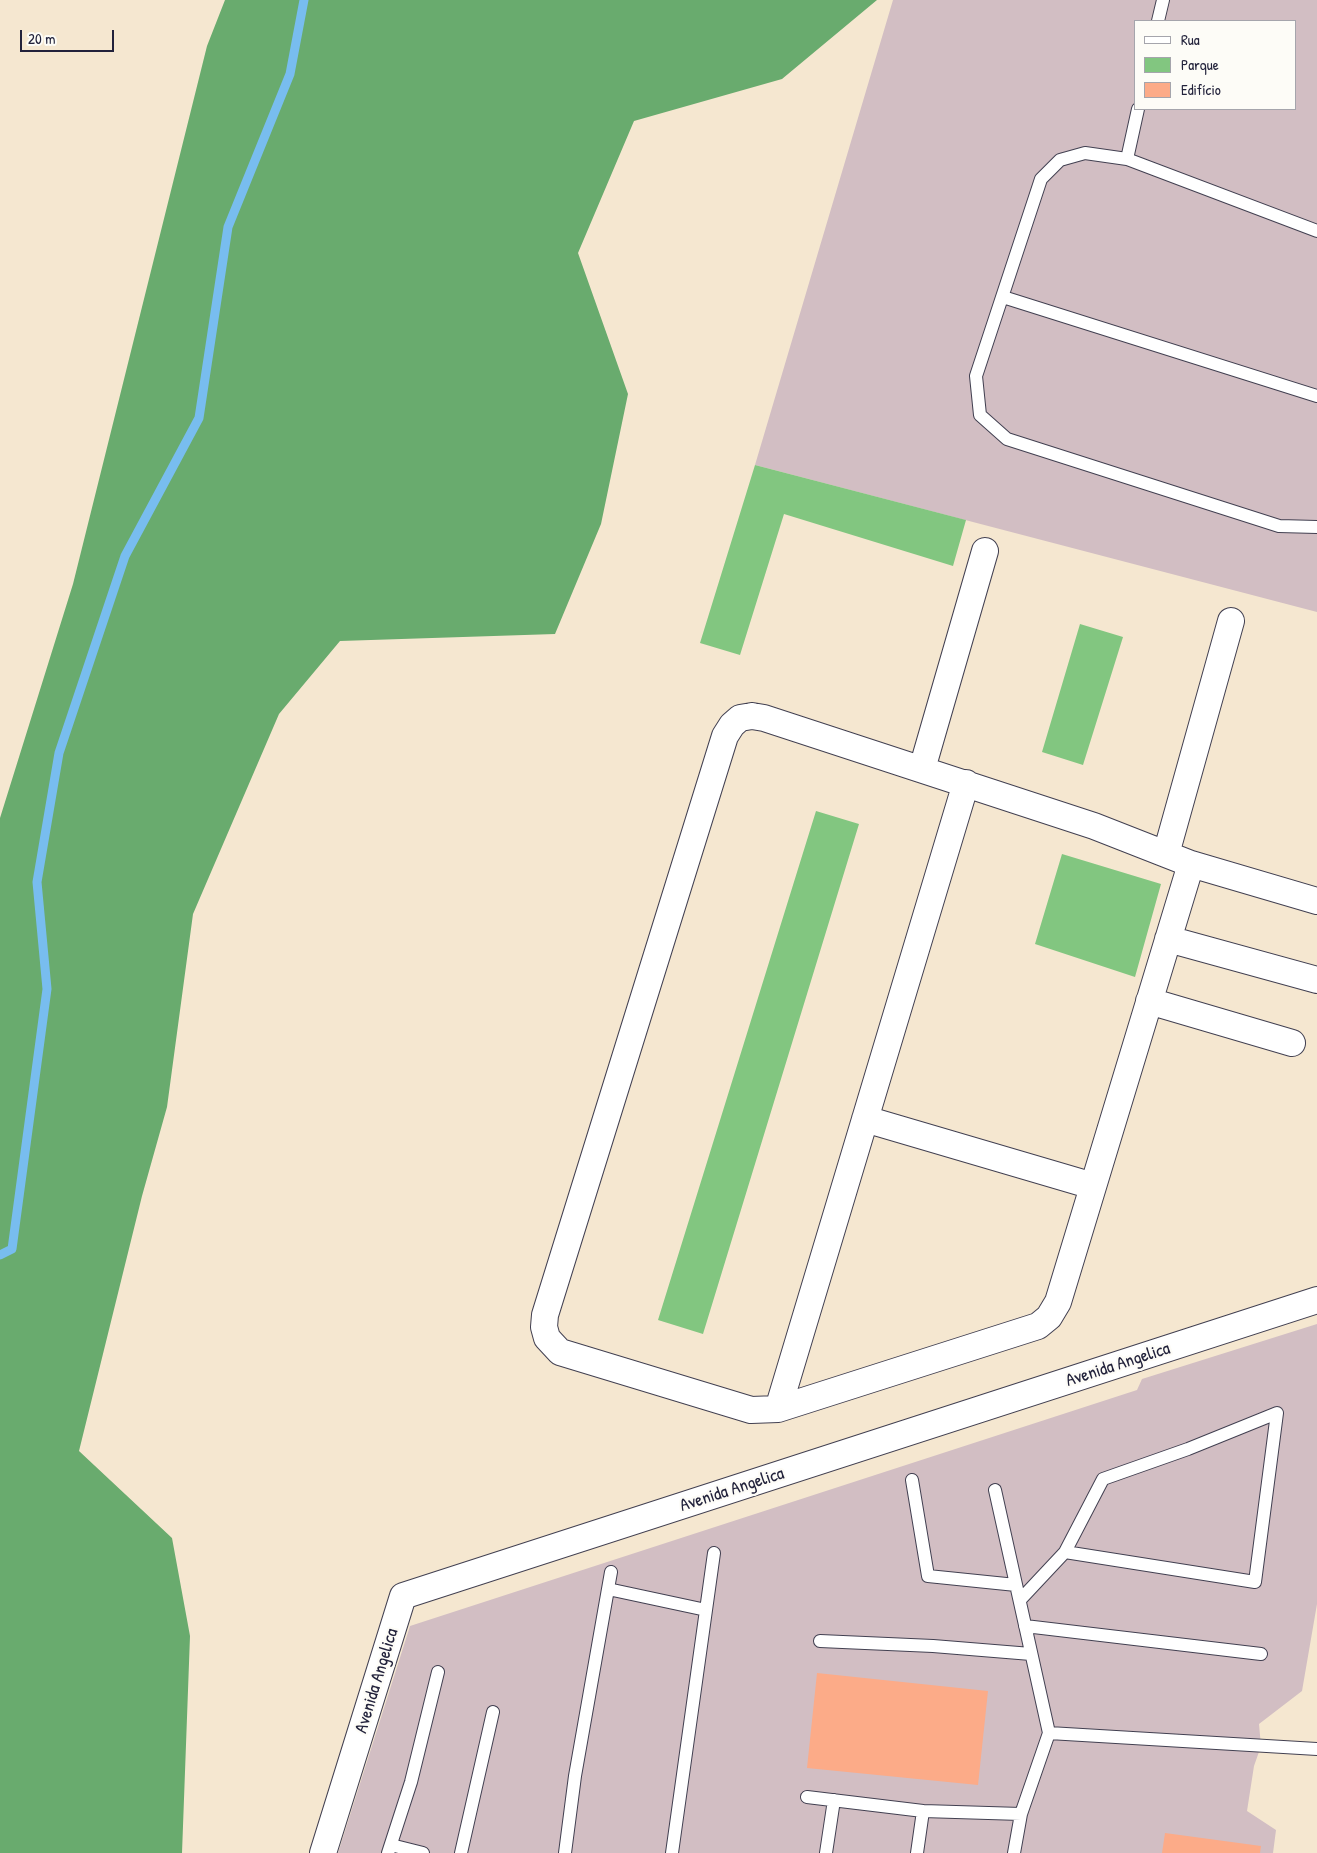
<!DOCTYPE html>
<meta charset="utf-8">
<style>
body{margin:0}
#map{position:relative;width:1317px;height:1853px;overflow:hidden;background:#f5e7d0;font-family:"Patrick Hand",sans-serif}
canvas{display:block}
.legend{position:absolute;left:1134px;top:20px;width:162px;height:90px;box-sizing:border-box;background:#fdfcf7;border:1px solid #a5a5ac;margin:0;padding:6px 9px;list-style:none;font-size:15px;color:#22223b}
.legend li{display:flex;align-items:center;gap:10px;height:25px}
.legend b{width:25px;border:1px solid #a5a5ac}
.scale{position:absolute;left:20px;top:30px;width:94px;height:22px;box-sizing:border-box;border:2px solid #22223b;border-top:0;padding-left:6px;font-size:15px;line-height:18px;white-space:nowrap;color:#22223b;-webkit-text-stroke:4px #fdfcf7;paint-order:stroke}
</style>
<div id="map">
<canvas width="1317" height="1853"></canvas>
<ul class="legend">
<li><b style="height:6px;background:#fff"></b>Rua</li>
<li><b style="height:14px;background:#82c680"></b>Parque</li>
<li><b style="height:14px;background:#fcab88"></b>Edifício</li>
</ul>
<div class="scale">20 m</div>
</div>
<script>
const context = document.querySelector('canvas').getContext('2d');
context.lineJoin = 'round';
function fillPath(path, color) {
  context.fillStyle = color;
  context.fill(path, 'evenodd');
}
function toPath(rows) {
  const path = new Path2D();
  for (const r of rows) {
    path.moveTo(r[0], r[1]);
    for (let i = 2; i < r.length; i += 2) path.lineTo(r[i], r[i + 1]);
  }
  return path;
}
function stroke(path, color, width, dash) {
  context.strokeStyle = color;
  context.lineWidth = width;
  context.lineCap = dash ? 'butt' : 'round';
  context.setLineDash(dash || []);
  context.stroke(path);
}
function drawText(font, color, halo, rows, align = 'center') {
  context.font = font + ' "Patrick Hand",sans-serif';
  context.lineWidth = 4.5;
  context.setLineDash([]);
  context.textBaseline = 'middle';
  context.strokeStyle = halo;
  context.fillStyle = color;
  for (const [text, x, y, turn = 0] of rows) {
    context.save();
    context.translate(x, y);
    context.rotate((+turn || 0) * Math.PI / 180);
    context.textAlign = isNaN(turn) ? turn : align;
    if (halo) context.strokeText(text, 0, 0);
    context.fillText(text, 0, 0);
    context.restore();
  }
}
const industrial = toPath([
 [893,0,1317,0,1317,612,755,465],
 [1136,21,1296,21,1296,109,1136,109],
 [1317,1324,1317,1604,1302,1691,1259,1724,1261,1746,1254,1766,1247,1811,1276,1830,1273,1853,338,1853,410,1626,1137,1390,1142,1379]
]);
const green = toPath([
 [755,465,966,520,953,566,784,514,740,655,700,643],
 [1080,624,1123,637,1083,765,1042,752],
 [816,811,859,824,703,1334,658,1320],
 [1062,854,1161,884,1135,977,1035,944]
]);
const forest = toPath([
 [225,0,877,0,782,79,634,121,578,253,628,394,601,524,555,634,340,641,279,714,193,914,167,1107,142,1196,79,1451,172,1538,190,1636,182,1853,0,1853,0,818,73,584,207,46]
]);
const stream = toPath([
 [0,1255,12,1249,47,989,37,882,59,753,125,556,199,418,228,227,290,74,304,0]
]);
const building = toPath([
 [817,1673,988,1691,978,1785,807,1768],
 [1165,1833,1261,1846,1260,1853,1162,1853]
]);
const lane = toPath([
 [1158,21,1163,0],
 [1127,159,1138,109],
 [1317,231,1127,159,1085,153,1060,160,1041,179,976,376,980,415,1007,439,1279,526,1317,527],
 [1003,297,1317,396],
 [912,1480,928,1576,1016,1585],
 [995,1490,1049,1733],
 [608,1589,706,1610],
 [1020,1600,1065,1552,1103,1479,1188,1449,1277,1413,1255,1582,1065,1552],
 [1025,1626,1261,1654],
 [820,1641,933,1646,1031,1654],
 [807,1797,923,1811,1021,1814],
 [391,1845,423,1853],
 [388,1853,411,1782,438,1672],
 [461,1853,493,1712],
 [565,1853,575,1776,611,1572],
 [672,1853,714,1553],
 [826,1853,834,1800],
 [917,1853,923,1811],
 [1014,1853,1021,1814,1049,1733,1317,1749]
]);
const street = toPath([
 [752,716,764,718,1094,826,1191,864,1058,1302,1049,1317,1038,1326,778,1409,751,1410,560,1352,547,1338,544,1327,545,1315,725,736,732,725,740,718,752,716],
 [922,769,985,551],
 [1166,854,1231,621],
 [1191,864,1317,901],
 [1168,939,1317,980],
 [1149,1001,1292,1043],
 [865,1119,1093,1186],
 [778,1409,966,783],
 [323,1853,403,1596,1317,1300]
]);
const streetNames = [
 ["Avenida Angelica",1118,1365,-18],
 ["Avenida Angelica",732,1490,-18],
 ["Avenida Angelica",377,1681,-73]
];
fillPath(industrial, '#d2bec3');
fillPath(green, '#82c680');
fillPath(forest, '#69ab6e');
stroke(stream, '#78bdef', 9);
fillPath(building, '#fcab88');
stroke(lane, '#424051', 14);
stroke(street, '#424051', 28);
stroke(lane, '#fff', 12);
stroke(street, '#fff', 26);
drawText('18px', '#22223b', '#fdfcf7', streetNames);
</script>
